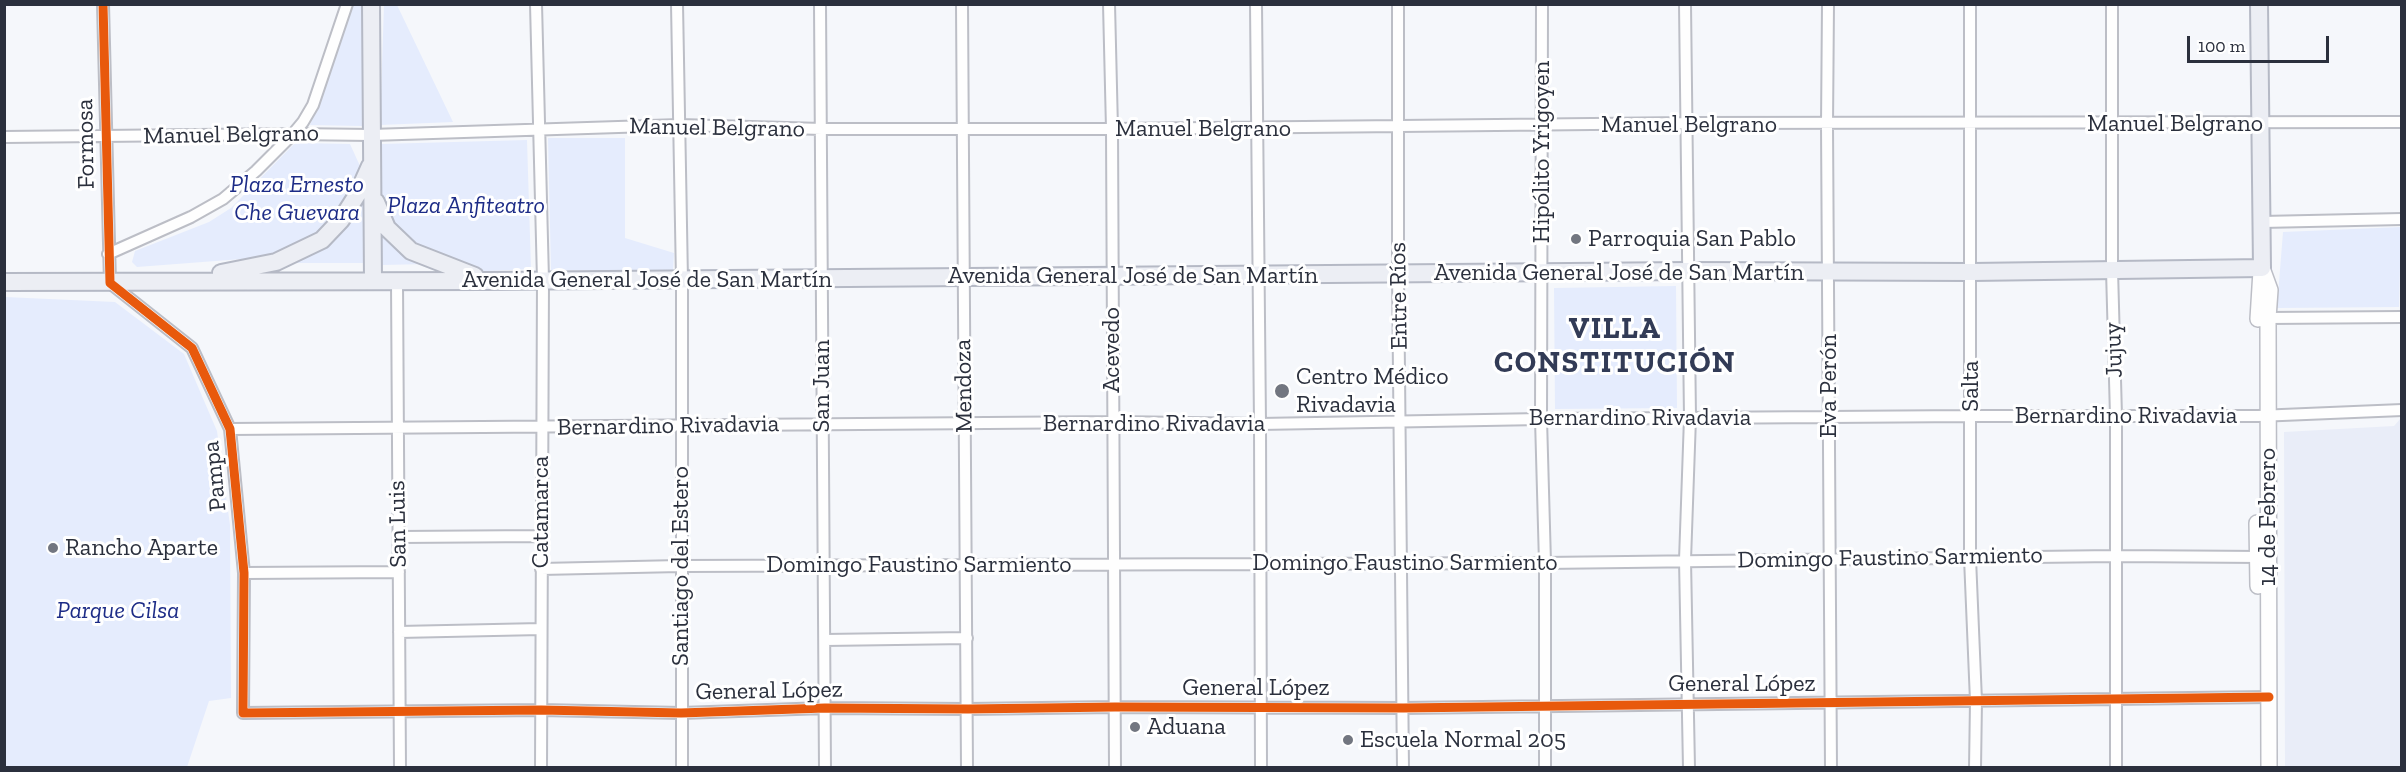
<!DOCTYPE html>
<meta charset="utf-8">
<style>
body{margin:0}
#map{position:relative;width:2406px;height:772px;overflow:hidden;background:#f5f7fb;font-family:"Zilla Slab",serif}
canvas{display:block}
.frame{position:absolute;inset:0;border:6px solid #2b303d;pointer-events:none}
.scale{position:absolute;left:2187px;top:36px;width:142px;height:27px;box-sizing:border-box;border:3px solid #2b303d;border-top:0;padding-left:8px;font-size:18px;line-height:21px;white-space:nowrap;color:#2b303d;-webkit-text-stroke:4px #fff;paint-order:stroke}
</style>
<div id="map">
<canvas width="2406" height="772"></canvas>
<div class="frame"></div>
<div class="scale">100 m</div>
</div>
<script>
const context = document.querySelector('canvas').getContext('2d');
context.lineJoin = 'round';
function fillPath(path, color) {
  context.fillStyle = color;
  context.fill(path, 'evenodd');
}
function toPath(rows) {
  const path = new Path2D();
  for (const r of rows) {
    path.moveTo(r[0], r[1]);
    for (let i = 2; i < r.length; i += 2) path.lineTo(r[i], r[i + 1]);
  }
  return path;
}
function stroke(path, color, width, dash) {
  context.strokeStyle = color;
  context.lineWidth = width;
  context.lineCap = dash ? 'butt' : 'round';
  context.setLineDash(dash || []);
  context.stroke(path);
}
function drawText(font, color, halo, rows, align = 'center') {
  context.font = font + ' "Zilla Slab",serif';
  context.lineWidth = 6;
  context.setLineDash([]);
  context.textBaseline = 'middle';
  context.strokeStyle = halo;
  context.fillStyle = color;
  for (const [text, x, y, turn = 0] of rows) {
    context.save();
    context.translate(x, y);
    context.rotate((+turn || 0) * Math.PI / 180);
    context.textAlign = isNaN(turn) ? turn : align;
    if (halo) context.strokeText(text, 0, 0);
    context.fillText(text, 0, 0);
    context.restore();
  }
}
const built = toPath([
 [2401,418,2401,767,2285,767,2284,432,2394,426]
]);
const green = toPath([
 [351,5,362,5,362,126,310,125],
 [384,5,397,5,453,122,380,125],
 [548,138,625,138,625,238,674,253,673,271,551,270],
 [527,140,531,269,466,272,387,228,380,187,381,144],
 [295,143,350,144,360,166,349,197,324,230,307,242,268,257,137,267,132,262,135,251,209,222,231,208],
 [364,192,363,263,284,263],
 [381,223,428,264,382,265],
 [2401,227,2399,307,2277,308,2283,232],
 [1676,286,1677,408,1555,409,1554,288],
 [5,297,115,302,184,354,217,431,230,525,231,698,209,701,187,767,5,767]
]);
const minor = toPath([
 [103,4,110,283,192,348,230,429,244,573,243,713,541,710,681,713,825,708,968,709,1115,707,1403,708,2269,697],
 [536,4,543,280,541,768],
 [677,4,682,280,682,768],
 [820,4,825,768],
 [962,4,967,768],
 [1109,4,1112,129,1115,768],
 [1256,4,1260,424,1261,768],
 [1398,4,1398,274,1403,768],
 [1542,4,1541,419,1545,563,1545,768],
 [1685,4,1690,418,1685,560,1689,768],
 [1828,4,1827,125,1831,768],
 [1970,4,1970,558,1976,701,1975,768],
 [2112,4,2112,270,2116,416,2116,768],
 [4,137,293,134,371,135,680,125,822,129,1112,129,1688,123,2402,122],
 [2262,222,2402,219],
 [108,254,191,217,223,199,256,171,293,134,303,122,313,105,347,4],
 [397,281,400,768],
 [2268,318,2402,317],
 [230,429,1113,422,1260,424,1541,419,1970,416,2258,416,2402,410],
 [399,537,541,536],
 [541,569,680,566,1545,563,2115,556,2263,557],
 [244,573,399,572],
 [399,632,541,629],
 [825,640,967,638]
]);
const secondary = toPath([
 [2262,268,2270,290,2268,318,2269,768],
 [2258,319,2261,271],
 [2257,523,2258,586]
]);
const primary = toPath([
 [371,4,373,280],
 [376,202,387,228,411,251,475,276],
 [221,273,276,262,322,240,341,220,357,195,370,166],
 [4,282,487,281,1689,271,1972,272,2262,268,2259,4]
]);
const cycleway = toPath([
 [103,4,110,283,192,348,230,429,244,573,243,713,541,710,681,713,825,708,968,709,1115,707,1403,708,2269,697]
]);
const markers = [
 [1576,239,6,"#727680"],
 [1282,391,8,"#727680"],
 [53,548,6,"#727680"],
 [1135,727,6,"#727680"],
 [1348,740,6,"#727680"]
];
const streetNames = [
 ["Manuel Belgrano",2175,124],
 ["Manuel Belgrano",1689,125],
 ["Manuel Belgrano",717,128,1],
 ["Manuel Belgrano",1203,129],
 ["Manuel Belgrano",231,135,-1],
 ["Formosa",86,144,-91],
 ["Hipólito Yrigoyen",1542,152,-90],
 ["Avenida General José de San Martín",1619,273],
 ["Avenida General José de San Martín",1133,276],
 ["Avenida General José de San Martín",647,280],
 ["Entre Ríos",1399,296,-91],
 ["Acevedo",1112,350,-90],
 ["Jujuy",2114,350,-92],
 ["San Juan",822,386,-90],
 ["Mendoza",964,386,-91],
 ["Eva Perón",1829,386,-90],
 ["Salta",1971,386,-90],
 ["Bernardino Rivadavia",2126,416],
 ["Bernardino Rivadavia",1640,418],
 ["Bernardino Rivadavia",1154,424],
 ["Bernardino Rivadavia",668,426,-1],
 ["Pampa",215,476,-96],
 ["Catamarca",541,512,-90],
 ["14 de Febrero",2268,517,-90],
 ["San Luis",398,524,-91],
 ["Domingo Faustino Sarmiento",1890,558,-1],
 ["Domingo Faustino Sarmiento",1405,563],
 ["Domingo Faustino Sarmiento",919,565],
 ["Santiago del Estero",681,566,-90],
 ["General López",1742,684],
 ["General López",1256,688],
 ["General López",769,691,-1]
];
const parkNames = [
 ["Plaza Ernesto",297,185],
 ["Che Guevara",297,213],
 ["Plaza Anfiteatro",466,206],
 ["Parque Cilsa",118,611]
];
const poiNames = [
 ["Parroquia San Pablo",1588,239],
 ["Centro Médico",1296,377],
 ["Rivadavia",1296,405],
 ["Rancho Aparte",65,548],
 ["Aduana",1147,727],
 ["Escuela Normal 205",1360,740]
];
const districtNames = [
 ["VILLA",1615,329],
 ["CONSTITUCIÓN",1615,363]
];
fillPath(built, '#e9edf8');
fillPath(green, '#e5ecfd');
stroke(minor, '#bcbec6', 14);
stroke(secondary, '#bcbec6', 18);
stroke(primary, '#b5b9c5', 20);
stroke(minor, '#fefefe', 10);
stroke(secondary, '#fefefe', 15);
stroke(primary, '#eceef4', 16);
stroke(cycleway, '#e8590c', 9);
for (const [x, y, r, color] of markers) {
  const dot = new Path2D();
  dot.arc(x, y, r, 0, 2 * Math.PI);
  context.fillStyle = color;
  context.fill(dot);
  stroke(dot, '#fff', 2);
}
drawText('24px', '#2b303d', '#fff', streetNames);
drawText('italic 24px', '#1d2c87', '#fff', parkNames);
drawText('24px', '#2b303d', '#fff', poiNames, 'left');
context.letterSpacing = '1.5px';
drawText('bold 30px', '#323b56', '#fff', districtNames);
context.letterSpacing = '0px';
</script>
